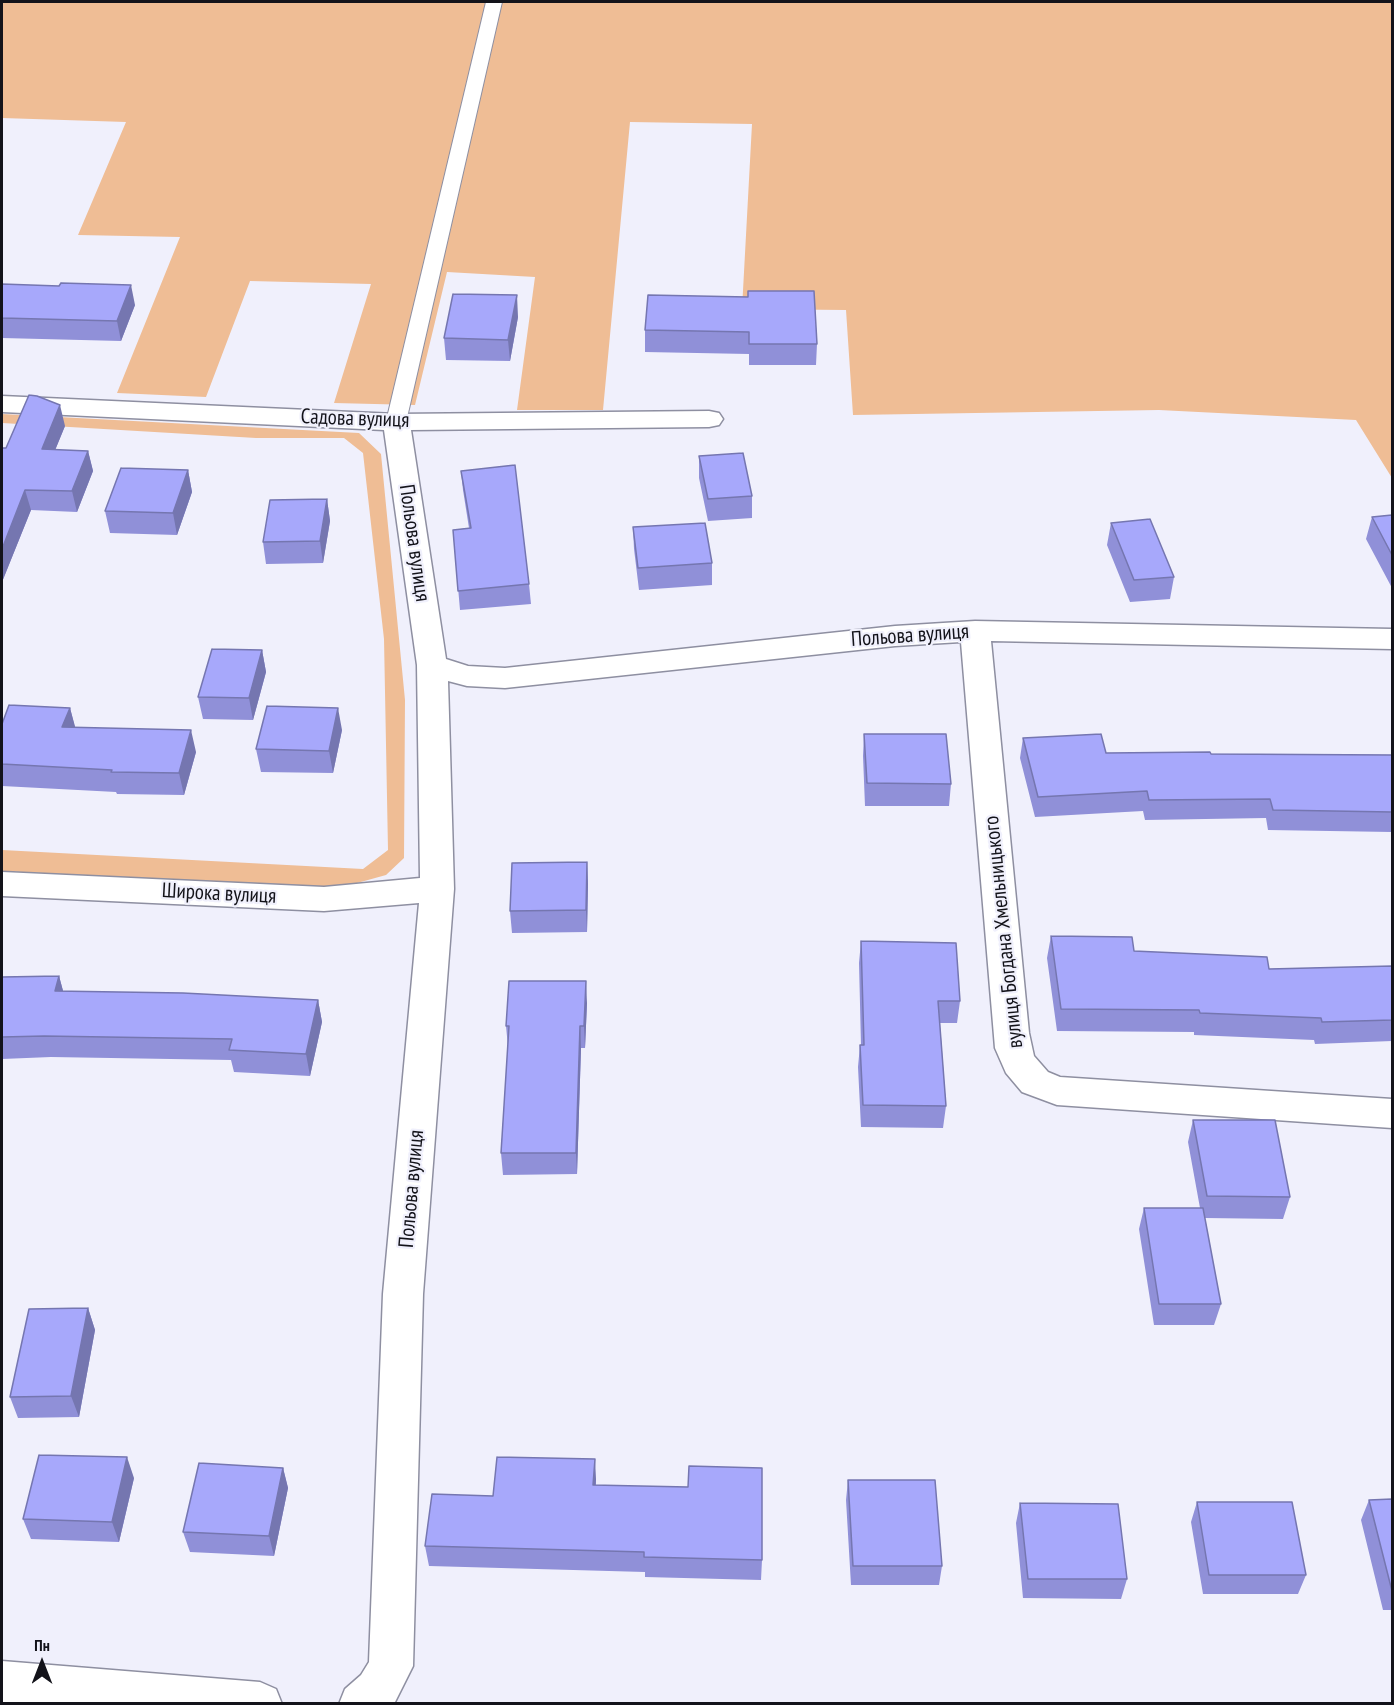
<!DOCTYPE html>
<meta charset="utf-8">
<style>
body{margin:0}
#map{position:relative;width:1394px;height:1705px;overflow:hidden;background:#f0f0fc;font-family:"PT Sans Narrow",sans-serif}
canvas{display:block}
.frame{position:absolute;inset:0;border:3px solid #13131a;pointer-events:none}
.north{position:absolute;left:12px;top:1633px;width:60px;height:60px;-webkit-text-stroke:4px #f0f0fc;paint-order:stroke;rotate:0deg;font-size:16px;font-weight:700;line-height:24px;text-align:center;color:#13131a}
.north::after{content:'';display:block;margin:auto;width:21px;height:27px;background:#13131a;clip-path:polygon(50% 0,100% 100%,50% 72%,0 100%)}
</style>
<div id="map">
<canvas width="1394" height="1705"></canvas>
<div class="frame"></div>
<div class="north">Пн</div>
</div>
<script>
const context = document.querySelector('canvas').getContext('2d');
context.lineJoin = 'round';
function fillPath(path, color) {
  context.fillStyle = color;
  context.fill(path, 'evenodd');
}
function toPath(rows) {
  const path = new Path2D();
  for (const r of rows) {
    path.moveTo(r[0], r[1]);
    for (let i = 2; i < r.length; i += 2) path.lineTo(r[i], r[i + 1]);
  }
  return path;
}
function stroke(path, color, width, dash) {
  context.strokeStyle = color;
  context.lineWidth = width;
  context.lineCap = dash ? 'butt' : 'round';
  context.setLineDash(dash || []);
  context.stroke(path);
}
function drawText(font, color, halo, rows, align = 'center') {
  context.font = font + ' "PT Sans Narrow",sans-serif';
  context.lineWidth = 4.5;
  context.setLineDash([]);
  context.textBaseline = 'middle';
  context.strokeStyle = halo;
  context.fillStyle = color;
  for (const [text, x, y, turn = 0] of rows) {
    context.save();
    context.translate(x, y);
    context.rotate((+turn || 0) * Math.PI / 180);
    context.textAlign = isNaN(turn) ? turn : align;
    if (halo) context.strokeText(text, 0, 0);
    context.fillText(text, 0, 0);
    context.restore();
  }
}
const green = toPath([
 [2,2,1392,2,1392,478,1356,420,1159,410,853,415,846,310,742,309,752,124,630,122,603,410,517,410,535,277,447,272,415,405,334,403,371,284,250,281,206,397,117,393,180,237,78,235,126,122,2,118],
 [2,414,359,433,381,454,405,700,404,858,386,875,339,888,2,871,2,850,363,869,388,850,384,639,363,453,344,438,256,438,2,423]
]);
const lane = toPath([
 [486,2,502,2,406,422,403,426,396,428,389,426,386,422,486,2]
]);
const street = toPath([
 [2,396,396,414,709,411,719,413,723,419,719,425,709,427,411,430,446,659,468,666,505,668,895,626,975,621,1392,629,1392,649,991,641,1029,1033,1034,1056,1048,1072,1060,1077,1392,1099,1392,1128,1057,1105,1022,1092,1006,1073,995,1048,961,642,895,646,505,688,467,686,448,681,454,889,423,1294,413,1666,394,1704,339,1704,345,1689,361,1675,369,1662,383,1294,419,903,324,911,2,896,2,872,324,887,420,878,417,665,384,430,2,412,2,396],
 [2,1661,260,1682,276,1689,282,1704,2,1703,2,1661]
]);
const wall = toPath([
 [2,284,135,305,121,341,2,338],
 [648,295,817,344,816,365,749,365,749,354,645,352,645,330],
 [518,317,510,361,446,360,444,338],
 [65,426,55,450,88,451,93,471,77,512,31,510,2,582,2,448,6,448],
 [699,456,752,496,752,518,708,521,699,478],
 [188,470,192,492,177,535,110,533,105,511],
 [461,471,529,584,531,604,460,610,453,530,469,528,463,490],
 [327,499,330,521,323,563,266,564,263,542],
 [1392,515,1392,588,1366,539,1372,517],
 [1111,523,1174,577,1170,599,1130,602,1107,545],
 [633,527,712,563,712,585,639,590,634,549],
 [262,650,266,672,253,720,203,719,198,697],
 [70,708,75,728,196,752,184,795,117,794,116,792,2,786,2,724],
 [342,730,333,773,261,772,256,749],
 [864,734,951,784,949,806,865,806,863,756],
 [1023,738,1106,753,1392,755,1392,832,1268,830,1266,818,1145,820,1143,811,1035,817,1020,758],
 [587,862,588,884,587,932,512,933,510,911],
 [1051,936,1134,951,1269,969,1392,966,1392,1041,1315,1044,1314,1040,1194,1035,1194,1032,1057,1031,1047,958],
 [861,941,960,1001,957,1023,940,1023,946,1106,943,1128,861,1127,858,1067,860,1045,861,1045,859,963],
 [59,976,63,991,318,1000,322,1022,310,1076,234,1072,231,1060,51,1057,2,1059,2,977],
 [587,1003,585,1048,581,1048,577,1174,503,1175,501,1153,508,1047,506,1026],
 [1193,1120,1290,1197,1283,1219,1205,1218,1221,1304,1214,1325,1154,1325,1139,1229,1144,1208,1200,1208,1188,1142],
 [88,1308,95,1330,79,1417,18,1418,10,1397],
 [283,1468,288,1488,274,1556,190,1552,183,1532],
 [134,1478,119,1542,31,1539,23,1519],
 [596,1479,596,1485,762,1560,761,1580,645,1577,645,1572,429,1566,425,1546,493,1496],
 [848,1480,942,1566,939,1585,851,1585,846,1500],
 [1392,1499,1392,1610,1383,1610,1361,1520,1369,1500],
 [1197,1502,1306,1575,1298,1594,1203,1594,1191,1522],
 [1020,1503,1127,1579,1121,1599,1023,1598,1016,1523]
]);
const shadedWall = toPath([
 [131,285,135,305,121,341,117,321],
 [517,295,518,317,510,361,508,340],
 [60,405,65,426,47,470,42,449],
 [88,451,93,471,77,512,72,491],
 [188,470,192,492,177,535,173,513],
 [25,490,31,510,2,582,2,549],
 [327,499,330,521,323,563,320,541],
 [262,650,266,672,253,720,249,698],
 [70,708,76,730,62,727],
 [338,708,342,730,333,773,329,751],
 [191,730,196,752,184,795,179,773],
 [587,862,588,884,587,932,586,910],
 [59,976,65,998,55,991],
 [586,981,587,1003,585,1048,584,1026],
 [318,1000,322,1022,310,1076,306,1054],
 [580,1026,581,1048,577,1174,576,1153],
 [88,1308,95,1330,79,1417,71,1396],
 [127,1457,134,1478,119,1542,112,1522],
 [595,1459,596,1479,594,1505,593,1485],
 [283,1468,288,1488,274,1556,269,1536]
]);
const building = toPath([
 [61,283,131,285,117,321,2,318,2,284,59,286,61,283],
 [748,291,814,291,817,344,749,344,749,332,645,330,648,295,748,297,748,291],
 [453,294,517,295,508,340,444,338,453,294],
 [29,395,37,396,60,405,42,449,88,451,72,491,25,490,2,549,2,448,6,448,29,395],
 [743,453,752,496,708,499,699,456,743,453],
 [515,465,529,584,458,591,453,530,471,528,461,471,515,465],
 [121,468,188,470,173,513,105,511,121,468],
 [327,499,320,541,263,542,270,500,327,499],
 [1392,515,1392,555,1372,517,1392,515],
 [1150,519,1174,577,1134,580,1111,523,1150,519],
 [705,523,712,563,638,568,633,527,705,523],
 [212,649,262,650,249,698,198,697,212,649],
 [9,705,70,708,62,727,191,730,179,773,111,772,112,770,2,764,2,724,9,705],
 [267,706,338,708,329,751,256,749,267,706],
 [864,734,946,734,951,784,867,783,864,734],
 [1101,734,1106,753,1210,752,1211,754,1392,755,1392,812,1273,810,1270,799,1149,800,1147,791,1038,797,1023,738,1101,734],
 [587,862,586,910,510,911,512,863,587,862],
 [1051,936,1132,937,1134,951,1267,957,1269,969,1392,966,1392,1020,1322,1022,1321,1018,1200,1013,1199,1010,1061,1009,1051,936],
 [861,941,956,943,960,1001,938,1001,946,1106,863,1105,860,1045,864,1045,861,941],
 [59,976,55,991,183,993,318,1000,306,1054,229,1050,232,1039,44,1036,2,1037,2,977,59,976],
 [509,981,586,981,584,1026,580,1026,576,1153,501,1153,509,1026,506,1026,509,981],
 [1193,1120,1275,1120,1290,1197,1207,1196,1193,1120],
 [1144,1208,1203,1208,1221,1304,1159,1304,1144,1208],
 [88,1308,71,1396,10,1397,29,1309,88,1308],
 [39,1455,127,1457,112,1522,23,1519,39,1455],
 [497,1457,595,1459,593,1485,688,1487,689,1466,762,1468,762,1560,644,1557,644,1552,425,1546,432,1494,493,1496,497,1457],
 [199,1463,283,1468,269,1536,183,1532,199,1463],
 [848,1480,935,1480,942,1566,853,1566,848,1480],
 [1392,1499,1392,1591,1369,1500,1392,1499],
 [1197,1502,1292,1502,1306,1575,1209,1575,1197,1502],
 [1020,1503,1118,1504,1127,1579,1028,1579,1020,1503]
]);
const streetNames = [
 ["Садова вулиця",355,419,2],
 ["Польова вулиця",414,543,82],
 ["Польова вулиця",910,636,-4],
 ["Широка вулиця",219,894,3],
 ["вулиця Богдана Хмельницького",1004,932,-96],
 ["Польова вулиця",412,1189,-85]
];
fillPath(green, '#efbd95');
stroke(lane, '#8e8fa1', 2);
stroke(street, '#8e8fa1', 3);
fillPath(lane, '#fff');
fillPath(street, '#fff');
fillPath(wall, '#9090d8');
fillPath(shadedWall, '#7576b0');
fillPath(building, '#a7a8fb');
stroke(building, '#7576b0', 1.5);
drawText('21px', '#13131a', '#f0f0fc', streetNames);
</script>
